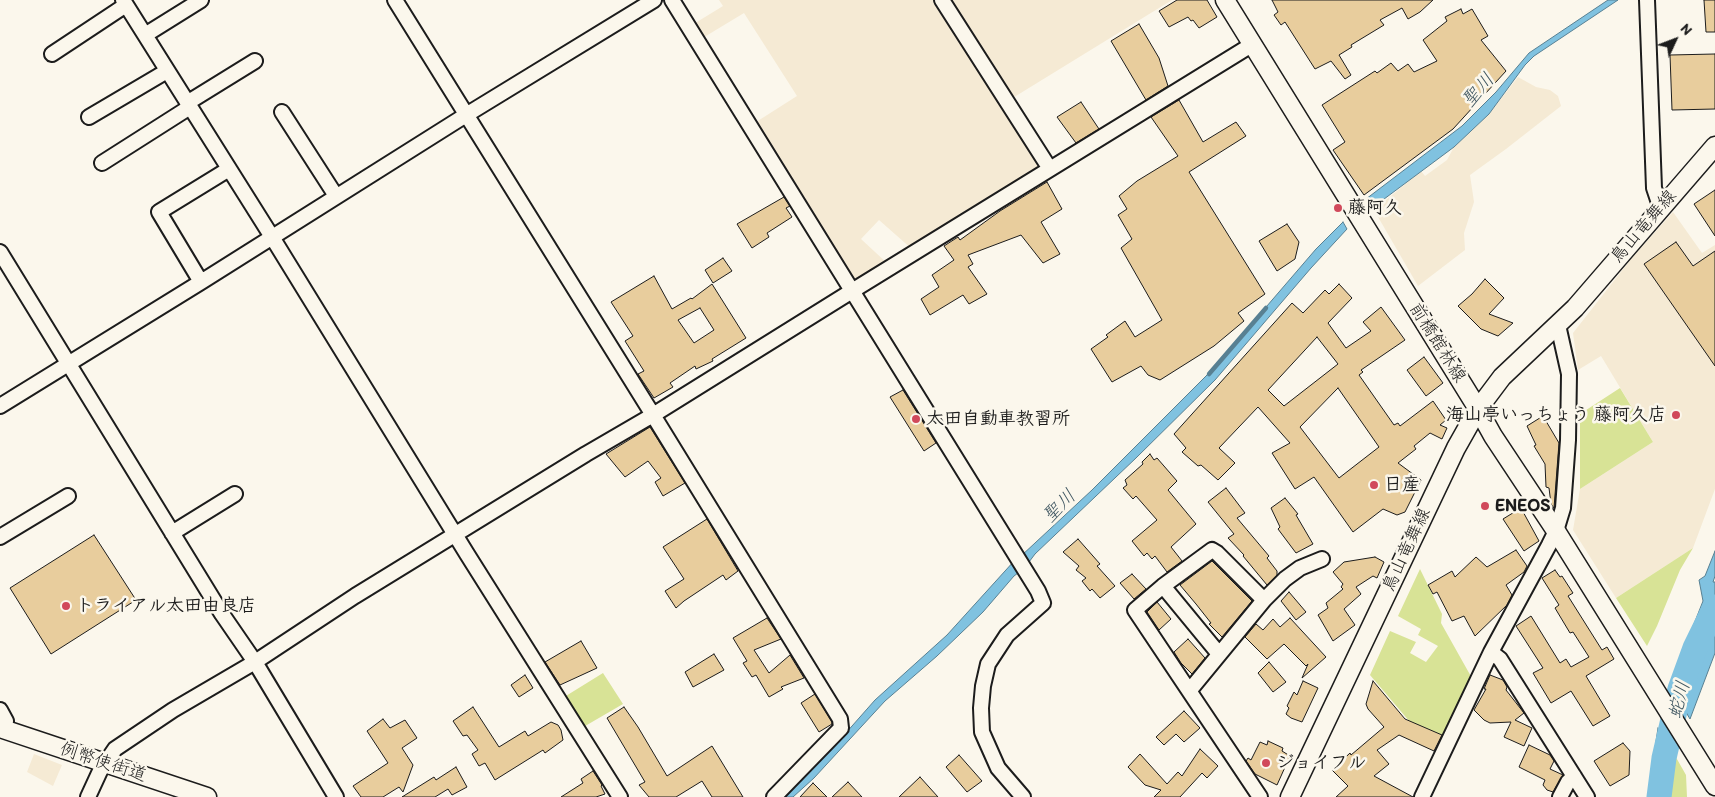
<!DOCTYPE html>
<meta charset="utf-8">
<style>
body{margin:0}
#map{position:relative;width:1715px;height:797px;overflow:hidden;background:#fbf7ec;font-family:Itim,sans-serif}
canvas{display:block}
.north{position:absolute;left:1650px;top:15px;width:50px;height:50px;-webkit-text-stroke:4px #fbf7ec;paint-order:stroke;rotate:47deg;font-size:14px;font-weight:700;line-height:20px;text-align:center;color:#1c1c1c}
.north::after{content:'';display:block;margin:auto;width:18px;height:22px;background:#1c1c1c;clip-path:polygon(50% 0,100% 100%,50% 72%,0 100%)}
</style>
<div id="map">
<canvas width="1715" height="797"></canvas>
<div class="north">N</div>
</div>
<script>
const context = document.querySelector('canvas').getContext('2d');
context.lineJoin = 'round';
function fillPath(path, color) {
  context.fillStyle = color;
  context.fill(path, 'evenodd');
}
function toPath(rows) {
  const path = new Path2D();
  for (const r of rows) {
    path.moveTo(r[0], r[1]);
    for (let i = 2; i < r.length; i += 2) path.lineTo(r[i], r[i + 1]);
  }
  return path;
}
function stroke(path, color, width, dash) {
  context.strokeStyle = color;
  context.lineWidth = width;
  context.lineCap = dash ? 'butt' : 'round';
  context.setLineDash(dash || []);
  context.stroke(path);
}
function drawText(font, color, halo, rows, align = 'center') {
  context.font = font + ' Itim,"Klee One",sans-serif';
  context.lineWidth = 5;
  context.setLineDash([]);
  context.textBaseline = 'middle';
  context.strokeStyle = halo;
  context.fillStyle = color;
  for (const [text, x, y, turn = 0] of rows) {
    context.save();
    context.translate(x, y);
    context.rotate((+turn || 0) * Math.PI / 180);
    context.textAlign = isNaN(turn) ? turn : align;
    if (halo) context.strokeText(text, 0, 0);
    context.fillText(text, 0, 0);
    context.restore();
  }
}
const built = toPath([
 [719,0,934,0,939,8,949,0,1172,0,1011,99,1042,169,913,250,879,220,861,239,888,264,855,285,753,124,797,96,744,13,701,39,692,25,723,6],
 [1518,77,1536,87,1550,90,1558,96,1561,106,1506,149,1470,175,1474,202,1464,233,1465,250,1418,286,1374,210,1421,171,1425,176,1447,160,1454,147,1489,114],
 [1673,212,1702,253,1715,245,1715,489,1693,548,1616,598,1573,530,1580,489,1653,442,1601,356,1578,370,1573,333,1631,259],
 [34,754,62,765,53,786,27,772]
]);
const green = toPath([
 [1620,388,1653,442,1580,489,1580,414],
 [1693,548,1680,570,1657,626,1647,646,1616,598],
 [1420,569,1442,614,1441,623,1473,680,1446,737,1410,722,1370,675,1390,631,1416,642,1410,653,1426,662,1438,646,1418,635,1421,629,1398,616],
 [603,673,623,704,580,729,561,699],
 [1669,745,1686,775,1687,797,1662,797]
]);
const water = toPath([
 [1608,0,1618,0,1534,56,1525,65,1489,114,1454,147,1372,208,1366,199,1462,126,1496,92,1529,53,1608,0],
 [1343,222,1347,229,1311,268,1215,380,1136,458,1035,554,1029,562,1028,566,1021,556,1092,490,1211,371,1316,249,1343,222],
 [1715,551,1715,576,1713,582,1715,582,1715,653,1690,719,1670,685,1703,601,1699,580,1705,576,1715,551],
 [1015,560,1022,570,1014,576,983,612,937,656,885,701,814,778,793,797,781,797,837,743,875,700,947,635,1015,560],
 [1658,728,1669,745,1662,797,1652,797,1655,748,1658,728]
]);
const stream = toPath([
 [1209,374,1266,308]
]);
const river = toPath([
 [1659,797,1664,758,1680,689,1695,648,1715,607]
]);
const building = toPath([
 [1177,0,1207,0,1217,17,1199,28,1193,20,1191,21,1188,17,1169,27,1159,11,1177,0],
 [1272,0,1433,0,1420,12,1408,19,1402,8,1380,20,1384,25,1351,45,1352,47,1339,55,1351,75,1345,79,1331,61,1315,69,1285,22,1281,25,1274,15,1278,12,1272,0],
 [1704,0,1715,0,1715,32,1706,32,1704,0],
 [1461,9,1463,14,1472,9,1488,36,1481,40,1506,71,1453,129,1364,195,1333,150,1345,142,1322,105,1375,71,1377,73,1391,63,1398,71,1408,64,1414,72,1437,61,1423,40,1447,21,1445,17,1461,9],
 [1139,24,1159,58,1168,86,1146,100,1111,41,1139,24],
 [1715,54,1715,109,1672,110,1670,55,1715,54],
 [1179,100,1203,142,1236,122,1246,136,1189,172,1265,294,1238,313,1244,321,1214,346,1160,380,1148,375,1141,366,1112,382,1091,349,1108,337,1106,335,1125,321,1135,337,1162,320,1121,248,1132,239,1118,215,1127,209,1119,196,1137,181,1178,156,1151,117,1179,100],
 [1081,102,1099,129,1076,143,1057,117,1081,102],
 [1047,182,1062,209,1041,222,1060,254,1043,263,1021,235,968,255,973,264,968,267,987,294,969,304,963,295,930,315,921,299,939,287,932,275,954,260,944,246,958,237,960,240,1000,211,1047,182],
 [1715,190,1715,236,1694,204,1715,190],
 [784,197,790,206,786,208,792,217,767,233,769,237,752,248,737,224,784,197],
 [1287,224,1299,242,1295,259,1277,271,1259,241,1287,224],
 [1676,242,1693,266,1715,251,1715,366,1644,264,1676,242],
 [723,258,732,271,713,283,705,270,723,258],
 [654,276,672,309,691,298,692,299,712,284,746,338,712,359,713,361,696,369,695,366,670,383,673,387,654,398,638,374,644,371,625,341,633,336,611,302,654,276],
 [700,308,714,330,694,343,678,320,700,308],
 [1485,279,1504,298,1489,314,1513,323,1498,336,1481,329,1458,306,1472,294,1485,279],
 [1339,284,1352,298,1328,323,1346,348,1371,331,1363,322,1381,307,1405,340,1361,370,1363,372,1359,375,1394,425,1398,423,1400,426,1433,401,1446,420,1440,425,1447,428,1442,439,1430,433,1414,446,1416,449,1398,463,1421,480,1405,512,1397,515,1383,509,1353,532,1314,477,1295,489,1272,453,1290,443,1258,407,1219,448,1235,463,1218,480,1201,465,1198,466,1182,452,1186,448,1174,434,1292,303,1303,313,1325,290,1329,294,1339,284],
 [1317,337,1338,364,1284,406,1268,390,1317,337],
 [1338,388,1379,447,1339,478,1300,427,1338,388],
 [1424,357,1443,383,1426,396,1407,370,1424,357],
 [903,390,936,443,924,451,890,397,903,390],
 [1543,416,1559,443,1554,508,1551,504,1549,488,1546,487,1545,464,1534,446,1536,445,1527,426,1543,416],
 [650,427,685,483,663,496,655,482,661,478,648,461,625,477,606,454,650,427],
 [1150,454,1154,460,1157,458,1177,481,1168,490,1196,524,1171,547,1182,561,1167,572,1155,556,1152,559,1147,553,1144,556,1132,541,1157,520,1136,496,1133,499,1123,488,1127,485,1125,480,1143,464,1142,462,1150,454],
 [1226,488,1245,513,1237,518,1269,556,1267,558,1277,571,1277,575,1267,585,1243,556,1244,555,1228,538,1234,534,1208,502,1226,488],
 [1285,498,1298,514,1296,515,1313,544,1296,553,1278,529,1280,527,1271,508,1285,498],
 [1521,508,1539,541,1524,551,1503,519,1521,508],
 [707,519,738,571,726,580,723,575,684,601,676,608,665,591,684,579,663,547,707,519],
 [94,535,136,600,51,654,10,588,94,535],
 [1078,539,1100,564,1097,566,1115,586,1100,598,1092,589,1090,591,1082,581,1086,578,1076,570,1079,566,1063,552,1078,539],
 [1516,550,1527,566,1524,572,1506,585,1512,595,1507,605,1475,636,1464,616,1452,621,1437,592,1433,594,1428,585,1452,571,1455,577,1476,557,1487,567,1516,550],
 [1375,557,1384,562,1377,578,1373,576,1356,587,1361,594,1344,609,1355,625,1333,641,1318,615,1328,608,1326,603,1343,589,1341,587,1343,584,1333,572,1344,562,1375,557],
 [1212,561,1252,601,1222,637,1209,624,1211,623,1196,604,1180,585,1212,561],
 [1555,570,1560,577,1562,576,1573,593,1568,596,1602,650,1607,647,1614,659,1586,676,1610,716,1593,726,1571,691,1551,703,1533,673,1543,668,1516,626,1531,616,1560,663,1566,659,1571,667,1589,657,1573,632,1570,633,1555,608,1559,605,1542,578,1555,570],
 [1132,574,1146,589,1134,599,1120,583,1132,574],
 [1289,592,1306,612,1296,620,1281,601,1289,592],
 [1157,602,1171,619,1159,630,1147,612,1157,602],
 [767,618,781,639,754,650,769,673,790,655,804,678,781,687,783,689,769,697,756,675,752,677,743,663,747,661,733,638,767,618],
 [1290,618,1326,657,1302,678,1308,664,1306,666,1284,644,1267,659,1245,637,1256,624,1263,630,1273,619,1280,627,1290,618],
 [1188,639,1205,658,1192,674,1181,663,1174,652,1188,639],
 [581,641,597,668,560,685,545,662,581,641],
 [714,654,724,670,693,687,685,672,714,654],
 [1269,662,1286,682,1273,692,1258,673,1269,662],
 [525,675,533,688,519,697,511,685,525,675],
 [1490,675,1503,680,1507,687,1506,690,1524,713,1515,720,1532,728,1524,746,1504,737,1511,722,1490,723,1484,720,1474,710,1486,689,1484,689,1490,675],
 [1303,681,1318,688,1302,722,1291,718,1286,714,1289,708,1287,706,1294,692,1297,695,1303,681],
 [1373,681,1405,719,1442,735,1434,751,1399,735,1377,750,1389,764,1374,776,1413,797,1336,797,1348,786,1332,770,1350,753,1351,755,1384,727,1368,709,1366,704,1373,681],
 [815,694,832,722,832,724,819,732,801,703,815,694],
 [473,707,499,747,525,731,528,736,551,722,558,725,561,730,563,740,545,753,543,750,495,780,485,763,479,766,472,754,478,750,467,735,463,736,453,721,473,707],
 [624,707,638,727,667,776,712,746,743,797,712,797,702,781,676,797,649,797,639,785,645,782,607,718,624,707],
 [1184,711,1200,728,1184,742,1176,734,1164,745,1156,737,1184,711],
 [383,719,390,728,405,720,417,738,402,748,413,765,403,792,399,787,383,797,361,797,353,786,388,763,367,731,383,719],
 [1268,741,1283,748,1282,751,1290,756,1277,785,1255,774,1246,761,1248,758,1251,760,1260,742,1267,745,1268,741],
 [1623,743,1630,751,1629,775,1610,786,1594,761,1623,743],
 [1529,745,1550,755,1554,761,1550,769,1563,775,1553,792,1547,790,1543,785,1545,780,1519,767,1529,745],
 [1200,749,1218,766,1207,778,1202,773,1180,797,1154,797,1161,790,1145,785,1128,767,1140,754,1167,784,1178,772,1182,776,1200,749],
 [959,755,982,781,967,792,946,767,959,755],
 [456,767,467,787,452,795,448,789,435,797,402,797,434,777,436,780,456,767],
 [593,771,602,785,601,786,605,794,596,797,561,797,583,783,581,779,593,771],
 [920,777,938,797,899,797,920,777],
 [848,782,862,797,832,797,848,782],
 [813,783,827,797,800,797,813,783]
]);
const minor = toPath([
 [123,0,272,237,467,554,620,797],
 [395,0,653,415,840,719,841,728,774,797],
 [672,0,1038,591,1043,603,1007,635,988,664,983,686,981,708,982,732,998,768,1023,797],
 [942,0,1050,169],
 [1647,0,1654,188,1658,200,1663,205],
 [145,35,201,0],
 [52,54,126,5],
 [187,103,255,61],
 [282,112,336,196],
 [89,117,167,71],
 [102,163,190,107],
 [0,252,222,614,255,662,336,797],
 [201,282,159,212,229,169],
 [0,406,201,282,466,115,654,0],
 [172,533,235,494],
 [0,537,68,496],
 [1163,586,1219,654],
 [1491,652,1500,659,1587,797],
 [1190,690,1264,600,1285,579,1300,568,1322,559],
 [0,710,6,721,4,729],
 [88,797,100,771,115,749,173,710,255,662,355,596,586,454,653,415,852,291,1253,44],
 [1260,797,1135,610,1163,586,1212,550,1217,553,1264,600],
 [1422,797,1491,652,1549,545,1556,531,1563,508,1568,440,1569,374,1558,325],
 [1560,797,1568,782,1574,776]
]);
const major = toPath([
 [1225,0,1478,409,1493,436,1556,531,1715,786],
 [0,728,207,797],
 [1290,797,1456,448,1478,409,1502,377,1575,308,1715,146]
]);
const markers = [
 [1338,208,5,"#d1495b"],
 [1676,415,5,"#d1495b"],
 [916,419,5,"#d1495b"],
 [1374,485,5,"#d1495b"],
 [1485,506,5,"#d1495b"],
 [66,606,5,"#d1495b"],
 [1266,763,5,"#d1495b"]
];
const poiNames = [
 ["藤阿久",1348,208],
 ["海山亭いっちょう 藤阿久店",1666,415,"right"],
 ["太田自動車教習所",926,419],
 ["日産",1384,485],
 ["ENEOS",1495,506],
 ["トライアル太田由良店",76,606],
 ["ジョイフル",1276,763]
];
const streetNames = [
 ["鳥山竜舞線",1644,227,-49],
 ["前橋館林線",1437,343,58],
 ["鳥山竜舞線",1407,550,-65],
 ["例幣使街道",103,763,18]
];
const waterNames = [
 ["聖川",1479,91,-49],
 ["聖川",1060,507,-45],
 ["蛇川",1680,700,-75]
];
fillPath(built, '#f5ead4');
fillPath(green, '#d8e396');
fillPath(water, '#80c2e0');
stroke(water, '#588092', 1);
stroke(stream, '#588092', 4.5);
stroke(river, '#80c2e0', 25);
fillPath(building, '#e8cd9d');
stroke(building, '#1c1c1c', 1);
stroke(minor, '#1c1c1c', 18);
stroke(major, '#1c1c1c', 21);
stroke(minor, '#fbf7ec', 14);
stroke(major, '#fbf7ec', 18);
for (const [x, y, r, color] of markers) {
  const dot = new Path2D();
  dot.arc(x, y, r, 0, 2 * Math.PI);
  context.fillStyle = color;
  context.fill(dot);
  stroke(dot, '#fbf7ec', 2);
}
drawText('bold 18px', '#1c1c1c', '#fbf7ec', poiNames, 'left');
drawText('18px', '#1c1c1c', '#fbf7ec', streetNames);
drawText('italic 19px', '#3f5661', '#fbf7ec', waterNames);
</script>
